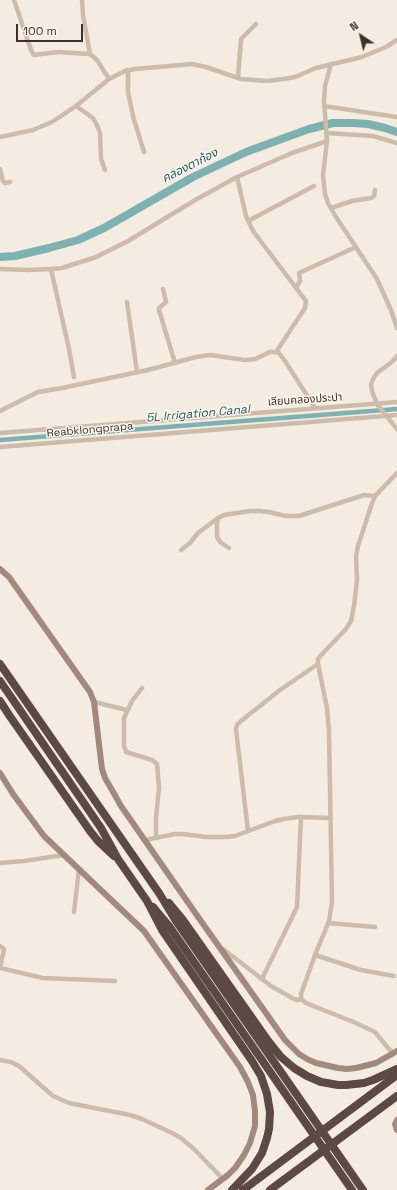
<!DOCTYPE html>
<meta charset="utf-8">
<style>
body{margin:0}
#map{position:relative;width:397px;height:1190px;overflow:hidden;background:#f4ebe1;font-family:"Space Grotesk",sans-serif}
canvas{display:block}
.north{position:absolute;left:341px;top:16px;width:40px;height:40px;-webkit-text-stroke:3px #fbf5ee;paint-order:stroke;rotate:325deg;font-size:11px;font-weight:700;line-height:16px;text-align:center;color:#3b302b}
.north::after{content:'';display:block;margin:auto;width:14px;height:18px;background:#3b302b;clip-path:polygon(50% 0,100% 100%,50% 72%,0 100%)}
.scale{position:absolute;left:16px;top:24px;width:67px;height:18px;box-sizing:border-box;border:2px solid #3b302b;border-top:0;padding-left:5px;font-size:12px;line-height:14px;white-space:nowrap;color:#3b302b;-webkit-text-stroke:3px #fbf5ee;paint-order:stroke}
</style>
<div id="map">
<canvas width="397" height="1190"></canvas>
<div class="north">N</div>
<div class="scale">100 m</div>
</div>
<script>
const context = document.querySelector('canvas').getContext('2d');
context.lineJoin = 'round';
function toPath(rows) {
  const path = new Path2D();
  for (const r of rows) {
    path.moveTo(r[0], r[1]);
    for (let i = 2; i < r.length; i += 2) path.lineTo(r[i], r[i + 1]);
  }
  return path;
}
function stroke(path, color, width, dash) {
  context.strokeStyle = color;
  context.lineWidth = width;
  context.lineCap = dash ? 'butt' : 'round';
  context.setLineDash(dash || []);
  context.stroke(path);
}
function drawText(font, color, halo, rows, align = 'center') {
  context.font = font + ' "Space Grotesk","Noto Sans Thai",sans-serif';
  context.lineWidth = 3;
  context.setLineDash([]);
  context.textBaseline = 'middle';
  context.strokeStyle = halo;
  context.fillStyle = color;
  for (const [text, x, y, turn = 0] of rows) {
    context.save();
    context.translate(x, y);
    context.rotate((+turn || 0) * Math.PI / 180);
    context.textAlign = isNaN(turn) ? turn : align;
    if (halo) context.strokeText(text, 0, 0);
    context.fillText(text, 0, 0);
    context.restore();
  }
}
const canal = toPath([
 [0,440,397,409]
]);
const river = toPath([
 [0,257,15,256,49,248,78,240,104,228,193,177,246,152,309,129,333,123,353,123,368,124,385,128,397,132]
]);
const street = toPath([
 [14,0,31,50,34,55,58,52,90,54,97,60,109,79],
 [82,0,83,15,90,54],
 [331,64,325,86,324,101,327,141,323,175,325,194,328,203,336,217,377,279,391,310,397,328],
 [128,70,128,92,133,116,144,152],
 [238,78,241,39,256,24],
 [76,106,93,118,97,125,100,133,101,159,105,170],
 [324,106,397,117],
 [326,133,373,136,397,143],
 [0,137,33,130,52,122,76,106,109,79,125,71,135,69,192,64,206,67,241,79,267,81,284,79,295,77,316,68,362,57,386,47,397,40],
 [0,169,3,181,5,183,10,182],
 [237,177,246,216,253,231,306,301,305,308,276,352],
 [331,208,352,201,371,198,374,196,375,190],
 [248,221,314,186],
 [0,269,28,270,51,269,62,268,96,257,128,241,197,199,237,177,292,153,327,141],
 [51,269,69,349,74,377],
 [296,288,300,281,299,273,356,247],
 [163,289,166,302,159,308,159,310,175,363],
 [127,302,137,372],
 [397,356,393,361,377,373,373,379,371,384,372,391,377,404,397,429],
 [0,411,38,392,62,388,148,370,196,357,210,355,245,360,255,359,270,352,276,352,279,353,285,361,315,408],
 [0,433,397,402],
 [0,447,397,415],
 [229,548,220,542,217,537,217,524,218,518,224,515,250,511,260,511,269,512,286,516,299,516,364,495,375,496],
 [181,550,190,543,198,533,218,518],
 [142,688,132,701,124,718,124,746,126,752,152,760,157,764,159,788,156,818,156,838],
 [94,702,127,710],
 [248,831,236,729,237,725,241,721,280,690,318,664],
 [145,840,175,834,183,834,206,837,226,837,235,836,275,821,284,819,298,817,331,818],
 [0,863,24,861,64,855],
 [74,912,79,869],
 [328,923,375,927],
 [0,946,4,949,0,968],
 [223,949,271,986,294,999,298,1000,301,999],
 [315,955,361,970,394,976],
 [0,968,43,978,115,981],
 [262,979,297,907,301,817],
 [393,1054,375,1032,356,1023,306,1003,301,999,301,994,315,955,329,921,332,902,329,731,327,708,318,664,318,659,324,652,346,629,351,621,354,606,357,580,356,556,358,546,371,506,375,496,397,473],
 [0,1060,11,1062,19,1066,53,1096,69,1103,130,1115,142,1119,172,1133,181,1138,194,1149,223,1179]
]);
const secondary = toPath([
 [0,569,9,577,90,692,94,702,102,769,105,778,112,790,121,806,196,914,285,1040,299,1054,307,1059,316,1063,338,1068,347,1069,356,1068,376,1063,397,1051],
 [0,773,13,794,44,836,144,931,240,1067,248,1082,253,1095,255,1111,255,1126,250,1143,244,1155,235,1168,228,1175,208,1190],
 [397,1120,395,1124,397,1130]
]);
const highway = toPath([
 [0,664,159,893,176,921,363,1190],
 [0,681,101,828,118,859,147,901,162,930,252,1061,261,1076,267,1094,270,1112,269,1129,267,1138,262,1153,252,1169,232,1190],
 [0,701,9,715,90,831,98,841,114,856],
 [169,903,183,920,269,1042,281,1057,294,1068,307,1076,321,1082,338,1085,346,1085,364,1083,373,1080,397,1069],
 [153,907,169,926,352,1190],
 [243,1190,397,1075],
 [270,1190,397,1096]
]);
const streetNames = [
 ["เลียบคลองประปา",305,400,-4],
 ["Reabklongprapa",90,430,-5]
];
const waterNames = [
 ["คลองตาก้อง",190,166,-27],
 ["5L Irrigation Canal",198,414,-5]
];
stroke(canal, '#7fb0b2', 4.5);
stroke(river, '#7fb0b2', 8);
stroke(street, '#cdbbac', 4.5);
stroke(secondary, '#a18a7d', 6);
stroke(highway, '#5c4a42', 8);
drawText('11px', '#3b302b', '#fbf5ee', streetNames);
drawText('italic 12px', '#1f5a5e', '#fbf5ee', waterNames);
</script>
